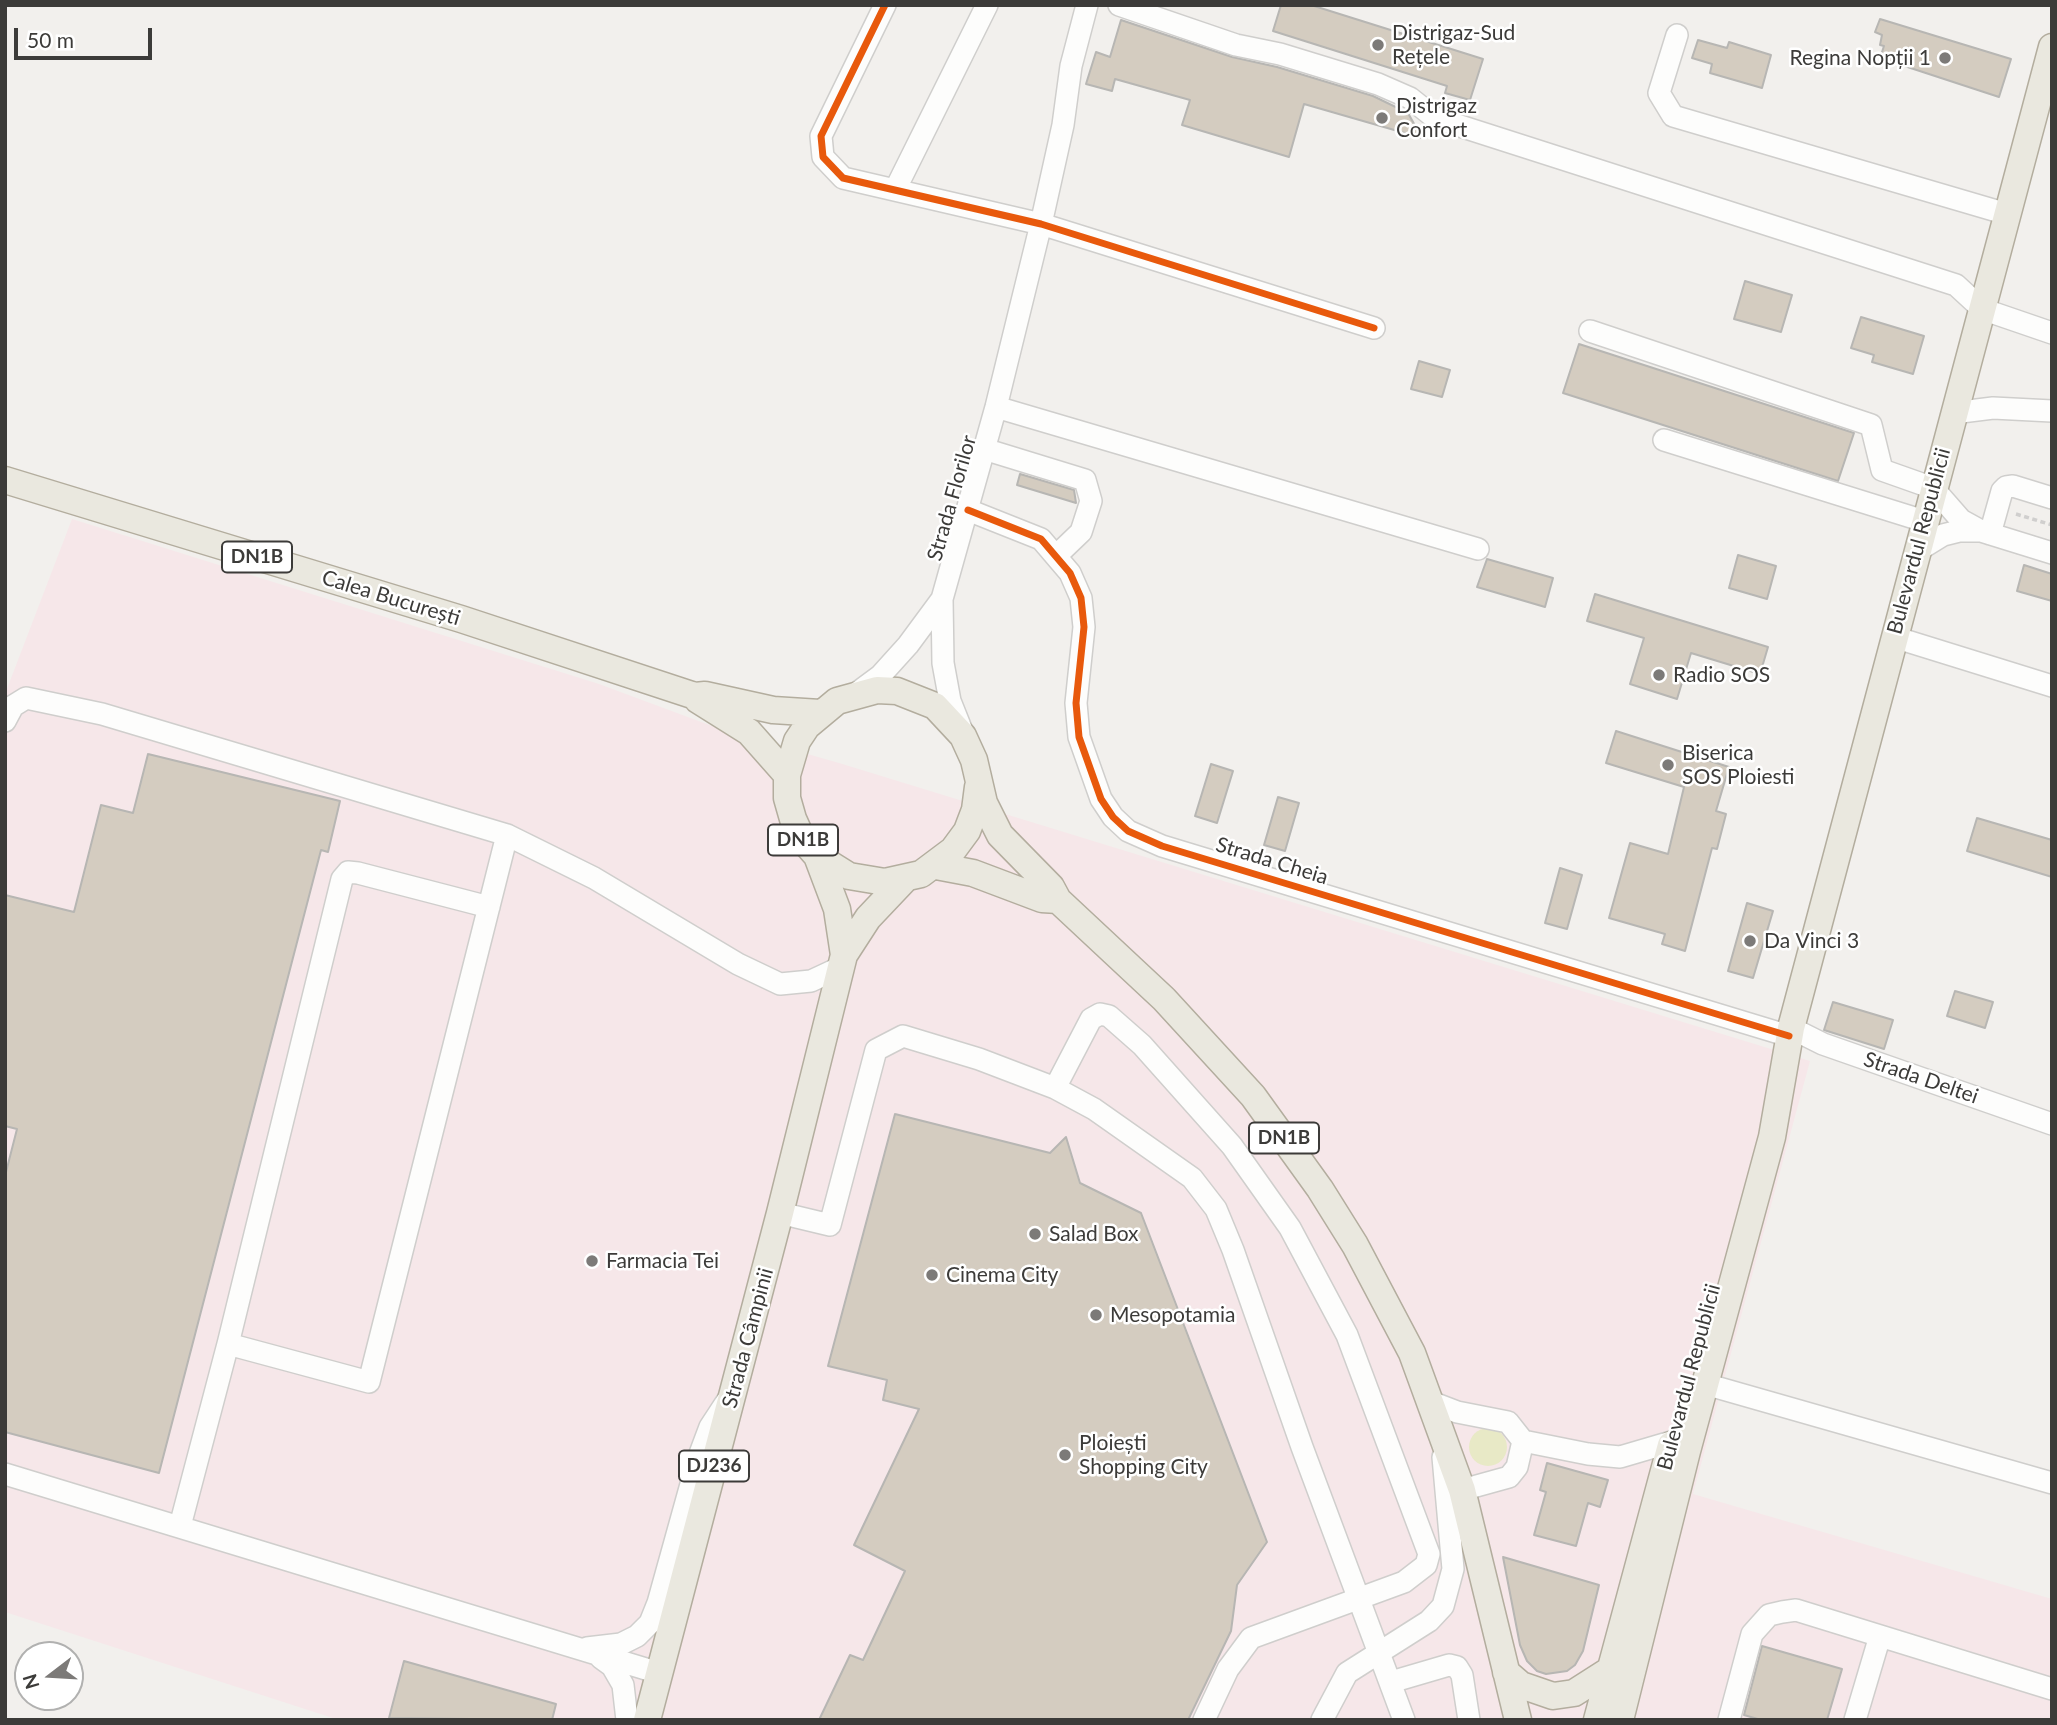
<!DOCTYPE html>
<meta charset="utf-8">
<style>
body{margin:0}
#map{position:relative;width:2057px;height:1725px;overflow:hidden;background:#f2f0ed;font-family:Lato,sans-serif}
canvas{display:block}
.frame{position:absolute;inset:0;border:7px solid #3c3b39;pointer-events:none}
.north{position:absolute;left:14px;top:1641px;width:70px;height:70px;box-sizing:border-box;background:#fff;border:2px solid #b1b1b0;border-radius:50%;rotate:253deg;font-size:19px;font-weight:700;line-height:28px;text-align:center;color:#3c3b39}
.north::after{content:'';display:block;margin:auto;width:24px;height:32px;background:#7c7a78;clip-path:polygon(50% 0,100% 100%,50% 72%,0 100%)}
.scale{position:absolute;left:14px;top:28px;width:138px;height:32px;box-sizing:border-box;border:4px solid #3c3b39;border-top:0;padding-left:9px;font-size:21px;line-height:24px;white-space:nowrap;color:#3c3b39;-webkit-text-stroke:5px #fff;paint-order:stroke}
</style>
<div id="map">
<canvas width="2057" height="1725"></canvas>
<div class="frame"></div>
<div class="north">N</div>
<div class="scale">50 m</div>
</div>
<script>
const context = document.querySelector('canvas').getContext('2d');
context.lineJoin = 'round';
function fillPath(path, color) {
  context.fillStyle = color;
  context.fill(path, 'evenodd');
}
function toPath(rows) {
  const path = new Path2D();
  for (const r of rows) {
    if (r.length === 3) {
      path.moveTo(r[0] + r[2], r[1]);
      path.arc(r[0], r[1], r[2], 0, 2 * Math.PI);
      continue;
    }
    path.moveTo(r[0], r[1]);
    for (let i = 2; i < r.length; i += 2) path.lineTo(r[i], r[i + 1]);
  }
  return path;
}
function stroke(path, color, width, dash) {
  context.strokeStyle = color;
  context.lineWidth = width;
  context.lineCap = dash ? 'butt' : 'round';
  context.setLineDash(dash || []);
  context.stroke(path);
}
function drawText(font, color, halo, rows, align = 'center') {
  context.font = font + ' Lato,sans-serif';
  context.lineWidth = 5;
  context.setLineDash([]);
  context.textBaseline = 'middle';
  context.strokeStyle = halo;
  context.fillStyle = color;
  for (const [text, x, y, turn = 0] of rows) {
    context.save();
    context.translate(x, y);
    context.rotate((+turn || 0) * Math.PI / 180);
    context.textAlign = isNaN(turn) ? turn : align;
    if (halo) context.strokeText(text, 0, 0);
    context.fillText(text, 0, 0);
    context.restore();
  }
}
const commercial = toPath([
 [72,519,599,684,720,729,839,763,1810,1061,1693,1494,2052,1599,2052,1720,339,1720,5,1612,5,694]
]);
const green = toPath([
 [1488,1447,19]
]);
const building = toPath([
 [1281,5,1311,5,1483,59,1470,100,1445,93,1447,86,1273,31,1281,5],
 [1880,19,2011,59,1999,97,1880,58,1884,46,1880,45,1882,35,1875,32,1880,19],
 [1121,20,1232,57,1277,67,1373,96,1408,113,1422,138,1304,104,1289,157,1182,125,1190,100,1115,79,1112,91,1086,84,1096,52,1110,57,1121,20],
 [1698,40,1727,48,1729,42,1771,55,1762,88,1710,73,1712,64,1692,58,1698,40],
 [1745,281,1792,295,1781,332,1734,319,1745,281],
 [1861,317,1924,336,1913,374,1872,362,1874,355,1851,348,1861,317],
 [1579,344,1854,433,1838,481,1563,393,1579,344],
 [1419,361,1450,370,1442,397,1411,389,1419,361],
 [1020,474,1074,490,1076,503,1017,485,1020,474],
 [1738,555,1776,566,1767,599,1729,588,1738,555],
 [1487,559,1553,578,1545,607,1477,587,1487,559],
 [2024,565,2052,574,2052,601,2017,591,2024,565],
 [1595,594,1768,647,1760,674,1691,653,1677,699,1630,684,1644,638,1587,621,1595,594],
 [1616,731,1729,767,1716,811,1726,814,1717,849,1712,848,1685,951,1662,944,1665,934,1609,918,1630,843,1668,854,1684,787,1606,763,1616,731],
 [148,754,340,801,328,852,321,850,159,1473,5,1432,5,1176,17,1129,5,1126,5,895,74,912,101,805,133,813,148,754],
 [1211,764,1233,771,1217,823,1195,816,1211,764],
 [1278,797,1299,803,1285,851,1264,845,1278,797],
 [1977,818,2052,840,2052,877,1967,851,1977,818],
 [1560,868,1582,875,1567,929,1545,923,1560,868],
 [1747,903,1773,911,1753,978,1728,971,1747,903],
 [1955,991,1993,1002,1985,1028,1947,1016,1955,991],
 [1833,1002,1893,1020,1884,1049,1824,1030,1833,1002],
 [895,1114,1050,1153,1066,1137,1080,1183,1141,1213,1267,1542,1237,1585,1231,1631,1188,1720,819,1720,850,1655,863,1660,905,1571,854,1545,919,1409,883,1400,887,1380,828,1366,895,1114],
 [1547,1463,1608,1480,1600,1507,1588,1503,1576,1546,1534,1535,1546,1492,1540,1490,1547,1463],
 [1503,1557,1599,1585,1583,1651,1575,1665,1567,1671,1546,1674,1537,1671,1527,1661,1520,1645,1503,1557],
 [1762,1646,1842,1669,1827,1720,1761,1720,1744,1715,1762,1646],
 [404,1661,556,1704,552,1720,389,1718,404,1661]
]);
const path = toPath([
 [2016,514,2052,525]
]);
const minor = toPath([
 [885,5,821,136,823,157,843,178,1041,224,1374,328],
 [1119,5,1236,45,1280,54,1378,84,1410,98,1435,118,1956,285,1982,309,2052,333],
 [1677,35,1659,93,1673,116,2007,214],
 [895,190,987,5],
 [1590,331,1871,425,1882,470,1933,488,1961,520,1981,531,2052,553],
 [996,407,1478,549],
 [1953,413,1993,408,2052,411],
 [1664,440,1924,521],
 [984,449,1085,480,1091,501,1081,532,1057,555],
 [968,510,1041,539,1070,573,1081,598,1084,627,1076,703,1079,737,1101,799,1113,817,1128,831,1162,846,1789,1036],
 [1990,534,2002,491,2006,487,2013,486,2052,498],
 [1917,551,1943,535,1959,531,1979,531],
 [1894,637,2052,686],
 [857,693,880,676,908,645,942,599],
 [5,721,13,706,26,698,102,714,507,835,594,878,738,964,780,984,811,981,841,967],
 [962,731,950,701,943,663,942,599,996,407,1041,224,1063,125,1071,66,1087,5],
 [1791,1028,1823,1044,2052,1124],
 [1055,1088,1091,1019,1100,1014,1109,1016,1142,1045,1232,1146,1290,1228,1347,1335,1429,1554,1426,1565,1404,1582,1251,1638,1228,1669,1204,1720],
 [780,1213,830,1225,876,1050,903,1036,979,1059,1055,1088,1094,1109,1192,1178,1216,1209,1233,1250,1302,1447,1404,1720],
 [228,1344,342,879,348,872,358,873,489,907],
 [1705,1384,2052,1483],
 [1431,1402,1457,1412,1508,1422,1523,1441,1517,1467,1509,1477,1462,1490],
 [1523,1441,1588,1454,1620,1457,1671,1442],
 [5,1474,659,1673],
 [180,1526,228,1344,369,1382,507,835],
 [587,1648,621,1644,637,1636,650,1623,658,1603,698,1459,710,1427,727,1401],
 [601,1658,612,1666,623,1685,627,1720],
 [1391,1682,1449,1665,1457,1667,1462,1675,1469,1720],
 [1322,1720,1347,1673,1429,1621,1443,1606,1453,1569,1443,1457],
 [1729,1720,1752,1634,1769,1615,1782,1612,1796,1610,2052,1689],
 [1855,1720,1880,1636]
]);
const major = toPath([
 [5,480,461,619,695,696,705,695,773,710,820,713],
 [698,700,749,732,787,775],
 [978,787,975,810,967,831,953,850,921,874,885,882,849,876,817,856,802,839,793,819,787,798,787,775,797,741,807,726,837,701,877,690,897,691,935,706,963,736,974,760,984,803,1000,835,1051,887,1058,900,1164,999,1253,1096,1320,1189,1355,1245,1412,1353,1462,1490,1518,1720],
 [817,856,837,909,844,955],
 [936,866,973,873,1042,899,1058,900],
 [1506,1672,1521,1685,1553,1696,1574,1693,1610,1670],
 [647,1720,780,1213,844,955,868,918,904,880],
 [1597,1720,1671,1445],
 [1620,1720,1687,1451,1772,1137,1791,1028,2052,47]
]);
const cycleway = toPath([
 [885,5,821,136,823,157,843,178,1041,224,1374,328],
 [968,510,1041,539,1070,573,1081,598,1084,627,1076,703,1079,737,1101,799,1113,817,1128,831,1162,846,1789,1036]
]);
const markers = [
 [1378,45,7,"#7c7a78"],
 [1945,58,7,"#7c7a78"],
 [1382,118,7,"#7c7a78"],
 [1659,675,7,"#7c7a78"],
 [1668,765,7,"#7c7a78"],
 [1750,941,7,"#7c7a78"],
 [1035,1234,7,"#7c7a78"],
 [592,1261,7,"#7c7a78"],
 [932,1275,7,"#7c7a78"],
 [1096,1315,7,"#7c7a78"],
 [1065,1455,7,"#7c7a78"]
];
const shields = [
 [257,557,70],
 [803,840,70],
 [1284,1138,70],
 [714,1466,70]
];
const shieldNames = [
 ["DN1B",257,557],
 ["DN1B",803,840],
 ["DN1B",1284,1138],
 ["DJ236",714,1466]
];
const poiNames = [
 ["Distrigaz-Sud",1392,33],
 ["Rețele",1392,57],
 ["Regina Nopții 1",1931,58,"right"],
 ["Distrigaz",1396,106],
 ["Confort",1396,130],
 ["Radio SOS",1673,675],
 ["Biserica",1682,753],
 ["SOS Ploiesti",1682,777],
 ["Da Vinci 3",1764,941],
 ["Salad Box",1049,1234],
 ["Farmacia Tei",606,1261],
 ["Cinema City",946,1275],
 ["Mesopotamia",1110,1315],
 ["Ploiești",1079,1443],
 ["Shopping City",1079,1467]
];
const streetNames = [
 ["Strada Florilor",952,498,-74],
 ["Bulevardul Republicii",1919,541,-75],
 ["Calea București",391,598,17],
 ["Strada Cheia",1272,861,17],
 ["Strada Deltei",1921,1078,19],
 ["Strada Câmpinii",748,1338,-75],
 ["Bulevardul Republicii",1689,1377,-75]
];
fillPath(commercial, '#f6e7e9');
fillPath(green, '#e8e9c6');
fillPath(building, '#d4ccc0');
stroke(building, '#b7b6b3', 2);
stroke(minor, '#cfcecc', 24);
stroke(major, '#b3ad9e', 29);
stroke(path, '#d0cfce', 3.5, [5, 3.5]);
stroke(minor, '#fdfdfc', 21);
stroke(major, '#eae8df', 26);
stroke(cycleway, '#e8590c', 7);
for (const [x, y, r, color] of markers) {
  const dot = new Path2D();
  dot.arc(x, y, r, 0, 2 * Math.PI);
  context.fillStyle = color;
  context.fill(dot);
  stroke(dot, '#fff', 2.5);
}
for (const [x, y, w] of shields) {
  const box = new Path2D();
  box.roundRect(x - w / 2, y - 15.5, w, 31, 5);
  context.fillStyle = '#fff';
  context.fill(box);
  stroke(box, '#3c3b39', 2);
}
drawText('bold 19px', '#3c3b39', null, shieldNames);
drawText('21px', '#3c3b39', '#fff', poiNames, 'left');
drawText('21px', '#3c3b39', '#fff', streetNames);
</script>
